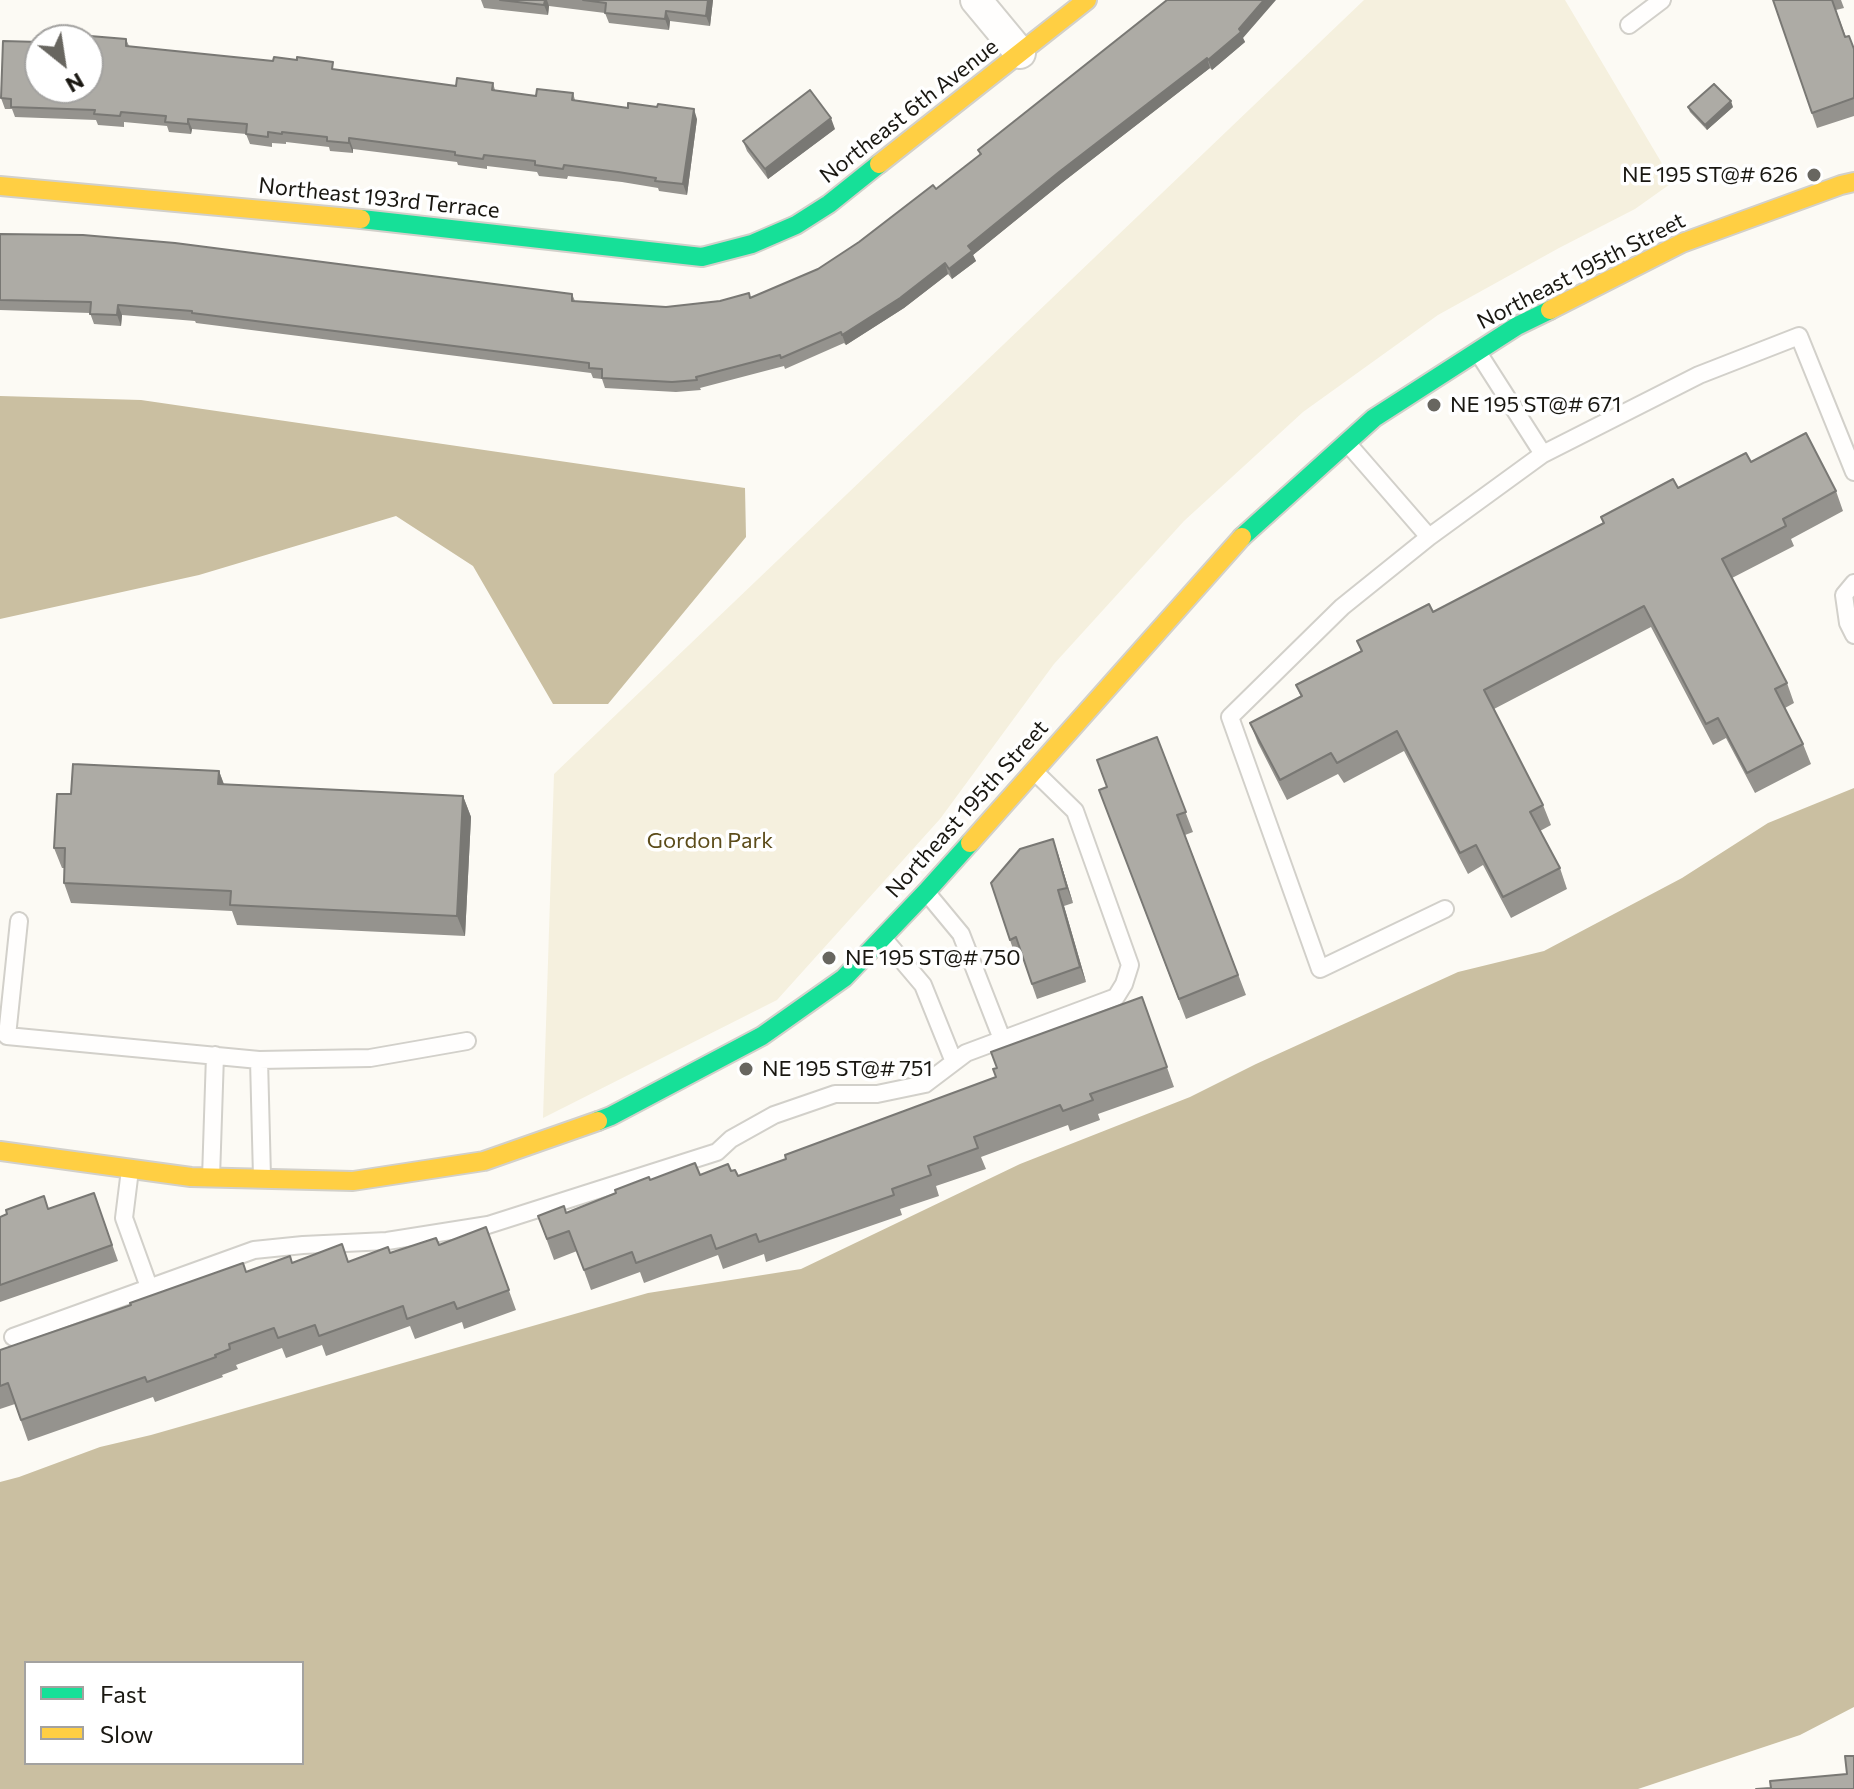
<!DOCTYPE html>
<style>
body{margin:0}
#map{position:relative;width:1854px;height:1789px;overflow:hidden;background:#fcfaf4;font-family:Commissioner,sans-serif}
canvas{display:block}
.legend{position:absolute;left:24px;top:1661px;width:280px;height:104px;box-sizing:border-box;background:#fff;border:2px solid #a3a2a0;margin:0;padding:10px 14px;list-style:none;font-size:24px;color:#191711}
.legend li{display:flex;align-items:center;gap:16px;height:40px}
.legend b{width:40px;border:2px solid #a3a2a0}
.north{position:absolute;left:24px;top:24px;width:80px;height:80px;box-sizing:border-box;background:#fff;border:2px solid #a3a2a0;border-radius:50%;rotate:150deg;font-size:22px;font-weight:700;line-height:32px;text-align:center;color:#191711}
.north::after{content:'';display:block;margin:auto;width:28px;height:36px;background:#686660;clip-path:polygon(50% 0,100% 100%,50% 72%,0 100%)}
</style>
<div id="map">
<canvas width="1854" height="1789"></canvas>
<ul class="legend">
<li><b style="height:10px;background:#16e098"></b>Fast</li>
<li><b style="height:10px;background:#ffcf43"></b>Slow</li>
</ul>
<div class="north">N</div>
</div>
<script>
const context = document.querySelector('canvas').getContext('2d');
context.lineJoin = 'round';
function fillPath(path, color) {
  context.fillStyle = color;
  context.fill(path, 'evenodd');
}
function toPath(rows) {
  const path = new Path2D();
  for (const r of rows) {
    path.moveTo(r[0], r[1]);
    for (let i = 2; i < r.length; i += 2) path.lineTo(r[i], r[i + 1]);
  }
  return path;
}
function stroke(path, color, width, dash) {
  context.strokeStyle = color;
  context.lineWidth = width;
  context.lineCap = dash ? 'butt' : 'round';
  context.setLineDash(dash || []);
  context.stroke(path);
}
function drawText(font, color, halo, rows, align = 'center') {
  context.font = font + ' Commissioner,sans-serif';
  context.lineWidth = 7;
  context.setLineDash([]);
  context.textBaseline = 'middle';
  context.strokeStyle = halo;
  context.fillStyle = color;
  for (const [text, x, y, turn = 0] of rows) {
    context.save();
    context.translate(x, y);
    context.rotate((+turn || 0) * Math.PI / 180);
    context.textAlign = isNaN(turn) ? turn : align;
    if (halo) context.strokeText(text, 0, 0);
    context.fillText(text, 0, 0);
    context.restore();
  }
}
const green = toPath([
 [1364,0,1565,0,1673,182,1635,209,1559,248,1438,315,1303,412,1184,521,1054,664,940,819,777,1000,543,1118,554,774]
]);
const water = toPath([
 [0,396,141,400,745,488,746,537,608,704,553,704,473,566,396,516,199,575,0,619],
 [1854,788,1854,1707,1800,1735,1638,1789,0,1789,0,1482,19,1477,100,1447,151,1435,648,1293,801,1269,1020,1164,1190,1097,1256,1064,1458,972,1544,951,1682,878,1768,823],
 [26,1663,302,1663,302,1763,26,1763]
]);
const lane = toPath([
 [1629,25,1662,0],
 [1479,354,1543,454],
 [1349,445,1429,537],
 [1854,583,1844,595,1848,623,1854,635],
 [927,893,961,934,1002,1039],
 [1445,909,1320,969,1230,717,1342,607,1429,537,1543,454,1699,375,1799,336,1854,472],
 [19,921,7,1036,259,1060,370,1058,467,1041],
 [884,939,923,985,954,1062],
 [259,1060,262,1177],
 [130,1170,124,1218,149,1287],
 [211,1178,215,1055],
 [13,1337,254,1250,303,1245,387,1241,488,1225,717,1152,731,1139,774,1115,835,1094,877,1094,925,1084,966,1053,1116,997,1124,984,1130,965,1075,811,1035,772]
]);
const street = toPath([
 [976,0,1020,53]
]);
const fast = toPath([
 [361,219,702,257,752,244,796,225,829,204,879,164],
 [1242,537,1374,418,1517,326,1550,310],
 [598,1121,611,1116,762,1036,844,978,926,892,970,843]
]);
const slow = toPath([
 [879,164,1087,0],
 [0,186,361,219],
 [1550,310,1682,243,1841,185,1854,182],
 [970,843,1242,537],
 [0,1151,191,1177,353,1181,484,1161,598,1121]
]);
const wall = toPath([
 [481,0,713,0,710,26,670,21,669,30,609,23,605,13,549,6,548,15,484,8],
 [1773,0,1841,0,1844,8,1836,10,1846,37,1854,48,1854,116,1817,128],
 [1243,38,1245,42,1212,70,1210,68,1063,182,973,255,976,261,952,279,948,274,904,308,846,345,844,343,785,369,784,366,700,388,701,390,676,392,605,388,602,379,593,378,591,373,196,323,195,321,122,315,121,326,94,324,90,313,0,310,0,234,572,294,575,301,666,307,751,298,818,269,859,242,936,189,980,155,978,150],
 [90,39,126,39,129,46,336,70,456,86,493,83,495,90,536,96,573,93,575,100,697,119,687,195,659,191,658,188,622,182,568,176,567,179,539,176,537,172,487,166,487,169,458,165,457,162,353,149,353,153,330,151,329,147,286,142,286,144,272,143,272,147,250,144,246,134,192,129,191,134,169,132,167,126,124,122,124,127,98,125,96,120,15,117,12,109,5,109,1,98,40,88],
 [1688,107,1733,107,1707,130,1690,112],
 [835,129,768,179,747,151,743,141],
 [1751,462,1836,491,1843,511,1791,539,1794,546,1732,578,1787,683,1794,703,1785,708,1803,744,1811,764,1755,793,1726,738,1713,745,1651,627,1494,709,1543,805,1551,825,1540,831,1560,868,1567,889,1511,918,1483,865,1468,874,1404,751,1344,783,1338,774,1287,800,1258,743,1250,723,1301,697,1296,685,1361,651,1357,641,1433,612,1603,523,1601,517],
 [1157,737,1193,832,1185,835,1246,995,1186,1019,1099,790,1107,787],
 [219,771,224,784,463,796,471,817,465,936,237,925,232,911,71,903,64,883,64,868,62,868,54,848,71,794],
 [1058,854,1073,903,1064,906,1086,982,1037,999,1021,953,1015,955,1010,940],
 [1142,997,1174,1087,1098,1114,1100,1120,1070,1131,1068,1125,981,1157,986,1169,936,1186,939,1196,900,1209,902,1215,766,1262,764,1254,723,1269,718,1255,644,1283,640,1272,591,1290,577,1251,554,1260,538,1216,566,1213,650,1180,731,1171,738,1176,786,1159,996,1077],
 [94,1193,118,1261,0,1302,0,1217,48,1209],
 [486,1227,516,1310,464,1329,462,1322,415,1339,410,1326,326,1356,322,1345,286,1358,282,1348,236,1365,238,1369,222,1375,223,1377,155,1402,153,1397,28,1441,15,1404,0,1409,0,1350,246,1272,292,1263,348,1262,439,1245]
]);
const shadedWall = toPath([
 [545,0,547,0,549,6,548,15,544,5],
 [708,0,713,0,710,26,706,16],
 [1264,0,1276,0,1243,38,1245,42,1212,70,1208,60,1239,29],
 [666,11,670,21,669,30,665,19],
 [1207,58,1210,68,1063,182,973,255,976,261,952,279,949,269,968,246,1059,172],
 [1731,101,1733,107,1707,130,1705,125],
 [694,109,697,119,687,195,683,184],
 [831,118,835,129,768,179,765,169],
 [188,119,192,129,191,134,188,124],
 [349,138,353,149,353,153,349,143],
 [945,263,948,274,904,308,846,345,842,335],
 [118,305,122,315,121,326,117,315],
 [219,771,226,791,218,784],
 [463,796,471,817,465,936,457,916],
 [1053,839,1058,854,1073,903,1067,888],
 [1058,890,1064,906,1086,982,1080,967]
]);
const building = toPath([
 [500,0,545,0,544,5,500,0],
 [583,0,708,0,706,16,666,11,665,19,605,13,606,3,583,0],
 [1167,0,1264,0,1239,29,1241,32,1208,60,1207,58,1059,172,968,246,972,251,949,269,945,263,900,298,842,335,841,332,781,358,780,355,696,377,697,380,672,382,602,378,602,369,589,368,589,363,192,313,192,311,118,305,117,315,90,314,91,302,0,300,0,234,83,235,175,243,572,294,572,301,666,307,720,301,749,293,750,298,818,269,859,242,933,185,936,189,981,154,978,150,1167,0],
 [1773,0,1832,0,1845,37,1849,36,1854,49,1854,98,1812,113,1773,0],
 [90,36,126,39,126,46,273,61,274,57,297,60,297,57,333,62,332,69,456,86,457,78,493,83,492,90,536,96,537,89,573,93,572,100,628,108,628,103,657,107,658,104,694,109,683,184,655,181,656,178,618,172,564,165,563,169,535,165,535,161,484,155,483,159,455,155,455,152,349,138,349,143,327,141,327,137,282,132,282,134,268,132,268,137,246,134,247,124,188,119,188,124,165,122,166,116,121,112,120,116,94,114,95,110,11,107,11,99,1,98,3,41,40,42,40,88,88,88,88,40,60,40,60,38,90,39,90,36],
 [1714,84,1731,101,1705,125,1688,107,1714,84],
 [810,90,831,118,765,169,743,141,810,90],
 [1806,433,1836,491,1783,519,1786,526,1722,559,1787,683,1775,689,1803,744,1747,773,1718,718,1706,724,1644,606,1484,690,1543,805,1530,812,1560,868,1503,897,1476,845,1460,853,1397,731,1337,763,1331,753,1280,780,1250,723,1302,696,1296,685,1362,651,1357,641,1429,604,1433,612,1604,523,1601,517,1673,479,1678,488,1746,453,1751,462,1806,433],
 [1157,737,1186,812,1177,815,1238,975,1179,999,1099,790,1107,787,1097,760,1157,737],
 [73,764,219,771,218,784,463,796,457,916,230,905,231,891,64,883,65,848,54,848,57,794,71,794,73,764],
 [1053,839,1067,888,1058,890,1080,967,1032,984,1016,937,1010,940,991,883,1020,849,1053,839],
 [1142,997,1167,1067,1090,1094,1093,1100,1063,1111,1060,1105,974,1137,978,1148,928,1166,931,1175,892,1189,894,1195,759,1242,756,1234,716,1249,711,1235,636,1263,632,1252,584,1270,569,1231,547,1239,538,1216,564,1206,566,1213,616,1193,615,1190,649,1177,650,1180,695,1163,700,1175,728,1164,731,1171,735,1170,738,1176,786,1159,785,1155,996,1077,993,1069,997,1068,991,1052,1142,997],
 [94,1193,112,1245,0,1285,0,1217,7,1214,6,1210,44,1196,48,1209,94,1193],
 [486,1227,509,1290,457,1309,454,1302,407,1319,403,1306,319,1336,315,1325,278,1338,274,1328,229,1344,230,1349,215,1355,216,1357,147,1382,145,1377,21,1420,8,1383,0,1386,0,1350,131,1305,130,1303,243,1263,246,1272,290,1256,292,1263,342,1244,348,1262,388,1247,390,1253,436,1238,439,1245,486,1227],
 [1845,1756,1854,1756,1854,1789,1756,1789,1771,1788,1770,1781,1847,1774,1845,1756]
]);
const markers = [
 [1814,175,8,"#686660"],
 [1434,405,8,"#686660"],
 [829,958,8,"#686660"],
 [746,1069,8,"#686660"]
];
const streetNames = [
 ["Northeast 6th Avenue",909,111,-38],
 ["Northeast 193rd Terrace",379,198,6],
 ["Northeast 195th Street",1581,271,-27],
 ["Northeast 195th Street",967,809,-48]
];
const poiNames = [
 ["NE 195 ST@# 626",1798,175,"right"],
 ["NE 195 ST@# 671",1450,405],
 ["NE 195 ST@# 750",845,958],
 ["NE 195 ST@# 751",762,1069]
];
const parkNames = [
 ["Gordon Park",710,841]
];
fillPath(green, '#f5f0de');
fillPath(water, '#cabfa1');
stroke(lane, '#d2d0ca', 20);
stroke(street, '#d2d0ca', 34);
stroke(fast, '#d2d0ca', 22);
stroke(slow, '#d2d0ca', 22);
stroke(lane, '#fffefd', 16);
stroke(street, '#fffefd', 30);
stroke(fast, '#16e098', 18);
stroke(slow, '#ffcf43', 18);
fillPath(wall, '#95938e');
fillPath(shadedWall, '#797874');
fillPath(building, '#adaba5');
stroke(building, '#797874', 2);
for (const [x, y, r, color] of markers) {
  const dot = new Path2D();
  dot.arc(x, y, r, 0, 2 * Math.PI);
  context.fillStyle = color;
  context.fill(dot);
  stroke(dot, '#fff', 3);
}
drawText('22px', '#191711', '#fff', streetNames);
drawText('22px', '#191711', '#fff', poiNames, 'left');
drawText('22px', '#5c4c1a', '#fff', parkNames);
</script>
